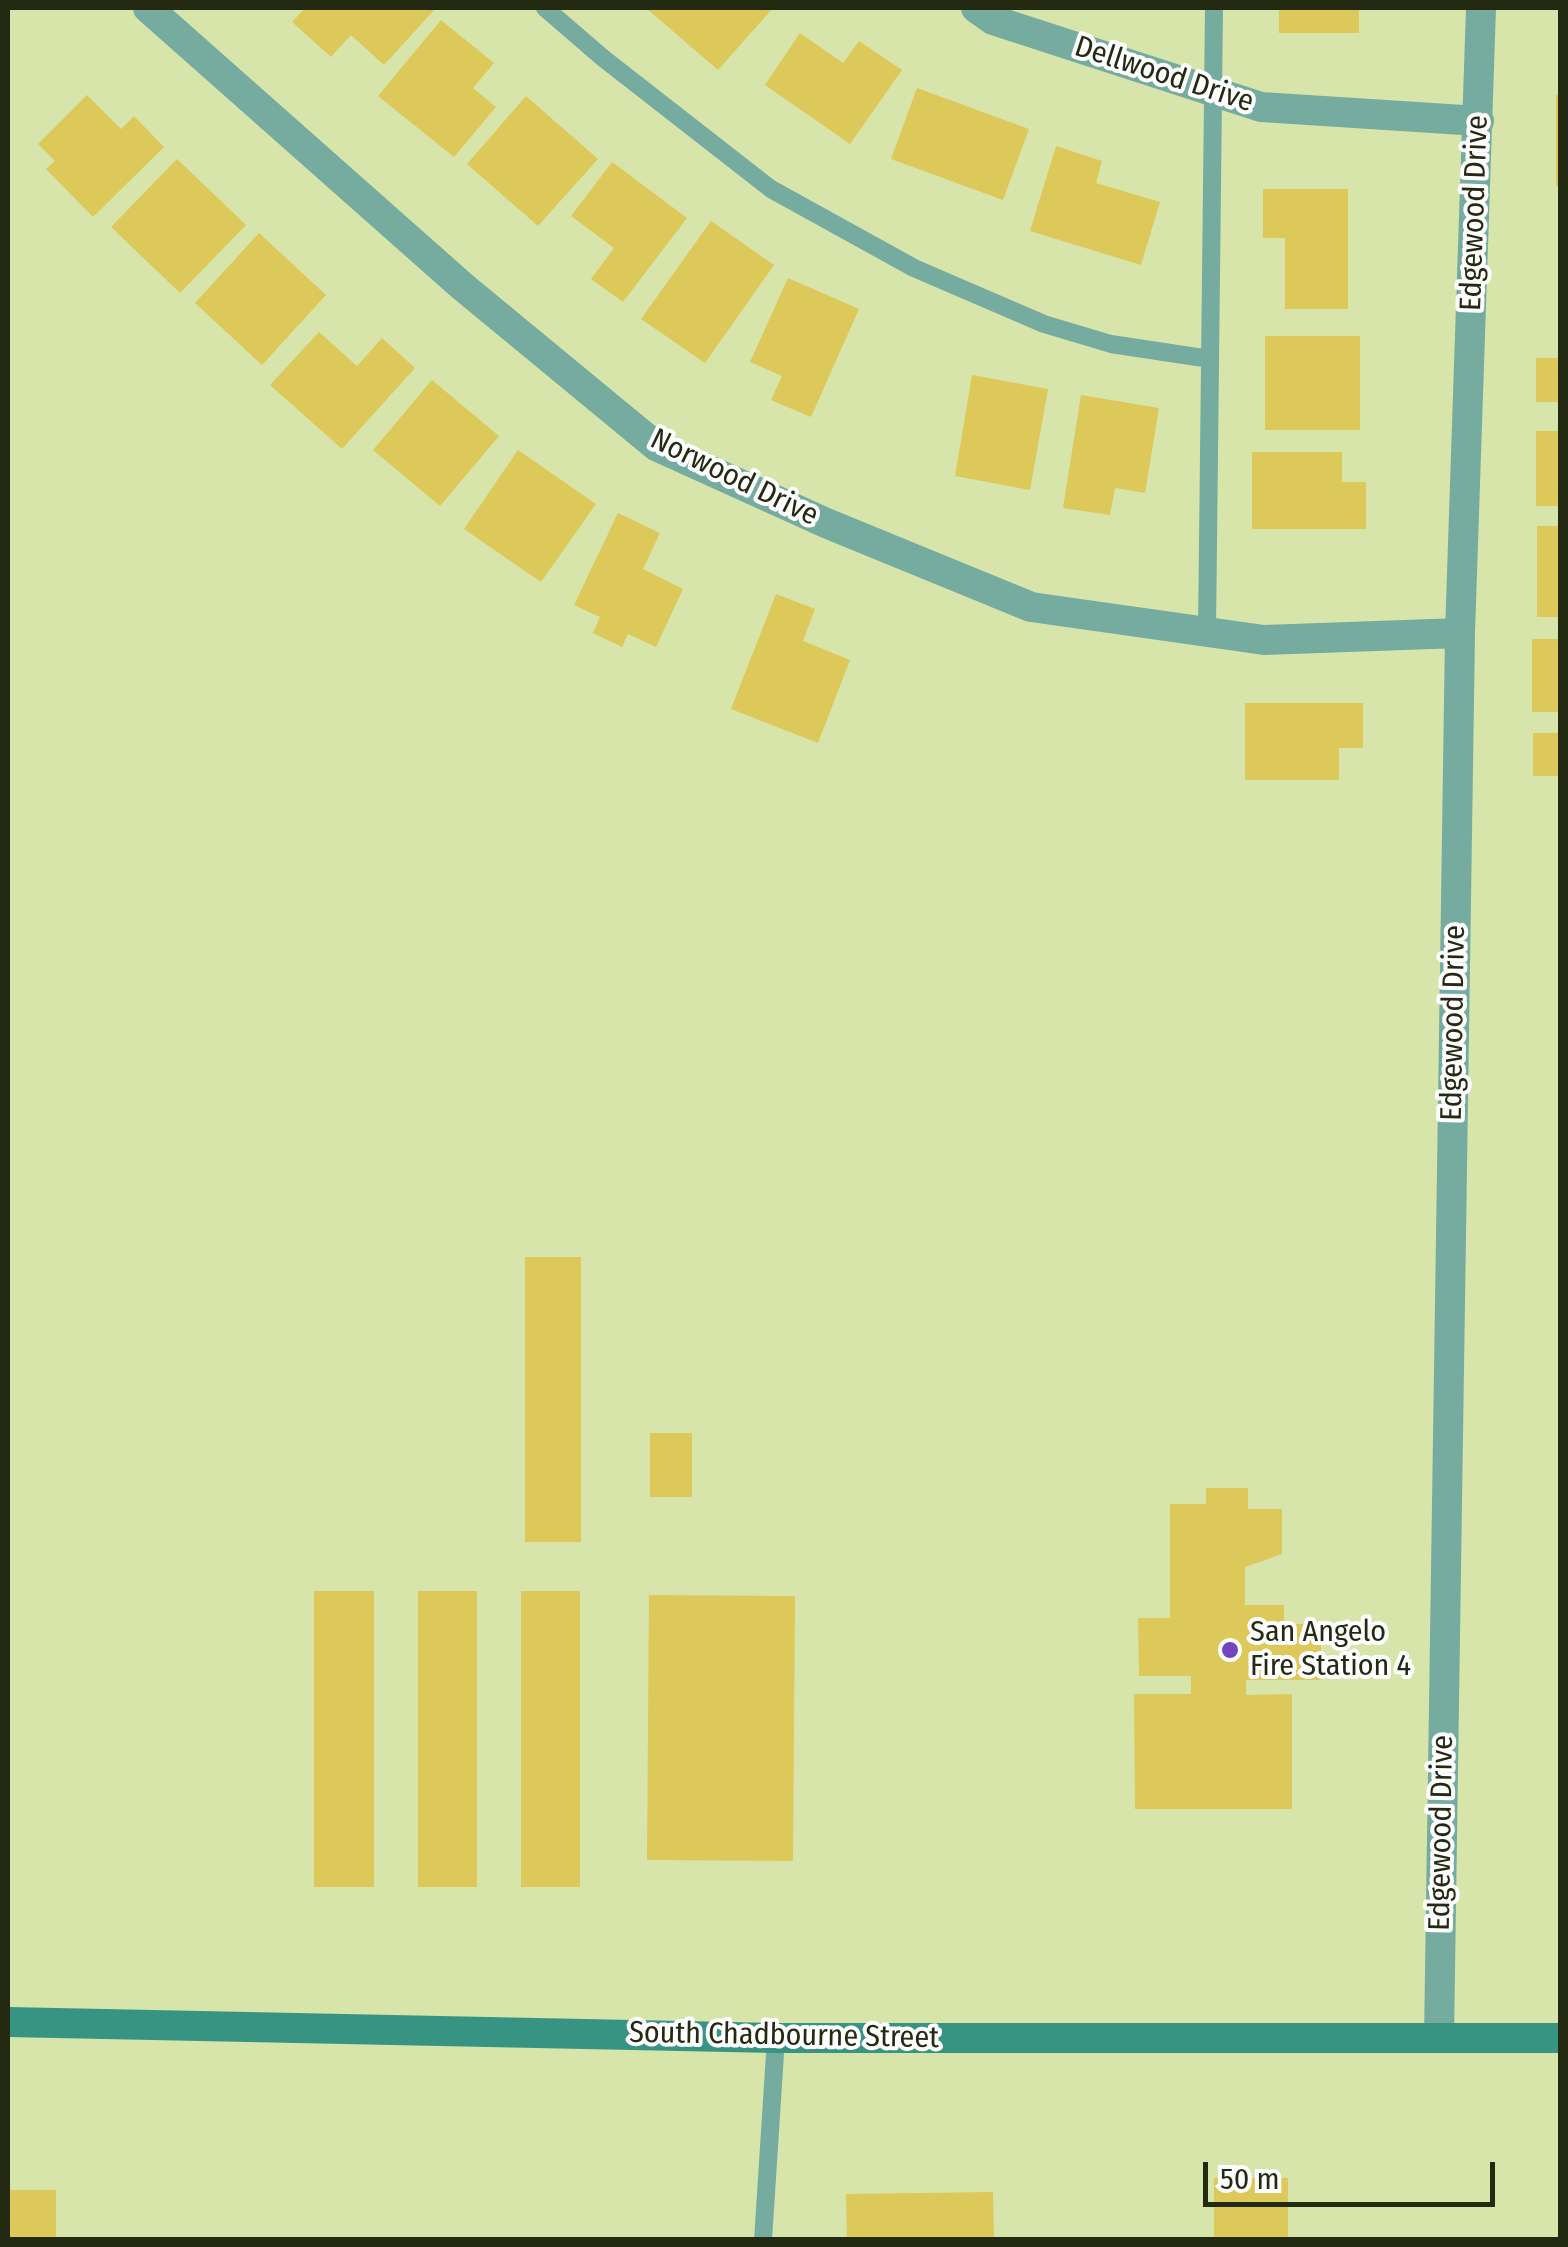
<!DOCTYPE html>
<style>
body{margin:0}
#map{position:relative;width:1568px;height:2247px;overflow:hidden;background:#d7e5ab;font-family:"Fira Sans Condensed",sans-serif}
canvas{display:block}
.frame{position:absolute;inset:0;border:10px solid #242912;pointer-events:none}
.scale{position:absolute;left:1203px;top:2162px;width:292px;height:45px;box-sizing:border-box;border:5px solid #242912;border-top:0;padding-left:12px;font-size:30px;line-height:35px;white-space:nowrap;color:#242912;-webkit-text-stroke:8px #fefefe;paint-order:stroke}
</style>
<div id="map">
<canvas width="1568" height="2247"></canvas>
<div class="frame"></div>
<div class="scale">50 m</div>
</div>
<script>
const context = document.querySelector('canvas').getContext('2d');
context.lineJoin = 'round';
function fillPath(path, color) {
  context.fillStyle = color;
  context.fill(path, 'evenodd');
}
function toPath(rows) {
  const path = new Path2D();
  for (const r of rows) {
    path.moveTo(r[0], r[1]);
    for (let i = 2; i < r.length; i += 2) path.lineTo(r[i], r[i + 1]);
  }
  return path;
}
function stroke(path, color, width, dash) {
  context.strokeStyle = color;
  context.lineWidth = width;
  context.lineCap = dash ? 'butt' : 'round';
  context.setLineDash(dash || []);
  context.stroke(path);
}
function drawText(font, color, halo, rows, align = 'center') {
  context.font = font + ' "Fira Sans Condensed",sans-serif';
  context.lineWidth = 8;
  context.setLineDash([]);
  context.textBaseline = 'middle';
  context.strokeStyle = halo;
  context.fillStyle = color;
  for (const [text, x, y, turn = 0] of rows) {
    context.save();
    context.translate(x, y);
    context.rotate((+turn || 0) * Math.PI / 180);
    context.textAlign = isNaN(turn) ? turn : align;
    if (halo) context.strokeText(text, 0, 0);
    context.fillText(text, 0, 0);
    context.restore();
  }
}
const building = toPath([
 [305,8,436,8,384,65,351,35,331,57,292,22],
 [646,8,773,8,718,70],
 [1279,8,1359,8,1359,33,1279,33],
 [441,20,494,63,473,88,496,107,454,157,378,96],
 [800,33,843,63,859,41,902,70,850,144,765,85],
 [917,88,1029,129,1003,200,891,159],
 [87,95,121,129,134,116,164,147,93,217,46,169,55,161,38,144],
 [1556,95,1560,95,1560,186,1556,186],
 [526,96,598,159,538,226,467,164],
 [1056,146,1102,161,1096,183,1160,202,1141,265,1030,231],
 [177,159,246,225,180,293,111,227],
 [612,162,687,218,623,302,591,279,614,248,571,216],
 [1263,189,1348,189,1348,309,1285,309,1285,238,1263,238],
 [711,221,774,265,705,363,641,319],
 [259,233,326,295,262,365,195,303],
 [788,278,859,309,811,417,771,400,782,376,750,362],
 [319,332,357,366,382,338,415,368,342,449,270,385],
 [1265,336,1360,336,1360,430,1265,430],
 [1536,358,1560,358,1560,402,1536,402],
 [972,375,1048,389,1030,490,955,476],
 [432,380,499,436,440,506,373,450],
 [1081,395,1159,408,1145,493,1115,488,1110,515,1063,508],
 [1536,431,1560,431,1560,506,1536,506],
 [518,450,596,504,541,582,464,529],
 [1252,452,1342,452,1342,482,1366,482,1366,529,1252,529],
 [618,513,660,533,643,569,683,589,656,647,628,634,622,647,593,633,600,617,574,605],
 [1537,526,1560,526,1560,617,1537,617],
 [776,594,815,609,803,641,850,660,818,743,731,709],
 [1532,639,1560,639,1560,712,1532,712],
 [1245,703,1363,703,1363,748,1339,748,1339,780,1245,780],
 [1533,733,1560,733,1560,776,1533,776],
 [525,1257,581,1257,581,1542,525,1542],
 [650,1433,692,1433,692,1497,650,1497],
 [1206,1488,1248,1488,1248,1509,1282,1509,1282,1554,1245,1567,1245,1605,1284,1605,1284,1624,1321,1624,1321,1680,1246,1680,1246,1695,1292,1694,1292,1809,1135,1809,1134,1694,1191,1694,1191,1676,1139,1676,1138,1618,1170,1618,1170,1504,1206,1504],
 [314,1591,374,1591,374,1887,314,1887],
 [418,1591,477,1591,477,1887,418,1887],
 [521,1591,580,1591,580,1887,521,1887],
 [649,1595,795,1596,793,1861,647,1860],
 [1214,2178,1288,2178,1288,2240,1214,2240],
 [8,2190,56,2190,56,2240,8,2240],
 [993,2192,994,2239,847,2240,846,2194]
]);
const service = toPath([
 [545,8,603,58,771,189,914,268,1044,324,1111,344,1210,359],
 [1207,632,1214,8],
 [763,2240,776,2038]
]);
const minor = toPath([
 [148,8,462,286,656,446,826,523,1031,607,1264,640,1460,633],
 [976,8,993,20,1261,107,1479,121],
 [1439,2038,1460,633,1481,8]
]);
const secondary = toPath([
 [8,2022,776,2038,1560,2038]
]);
const markers = [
 [1230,1650,10,"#7645bd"]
];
const streetNames = [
 ["Dellwood Drive",1164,75,18],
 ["Edgewood Drive",1475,213,-88],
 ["Norwood Drive",734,478,26],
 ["Edgewood Drive",1454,1023,-89],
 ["Edgewood Drive",1442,1833,-89],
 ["South Chadbourne Street",784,2036,1]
];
const poiNames = [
 ["San Angelo",1250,1633],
 ["Fire Station 4",1250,1667]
];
fillPath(building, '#ddc85a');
stroke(service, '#76aca0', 18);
stroke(minor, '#76aca0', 30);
stroke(secondary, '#379382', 30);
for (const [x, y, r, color] of markers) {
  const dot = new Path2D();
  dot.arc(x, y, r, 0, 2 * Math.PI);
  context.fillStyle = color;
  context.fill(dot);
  stroke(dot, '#fefefe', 4);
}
drawText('30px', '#242912', '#fefefe', streetNames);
drawText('30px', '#242912', '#fefefe', poiNames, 'left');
</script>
